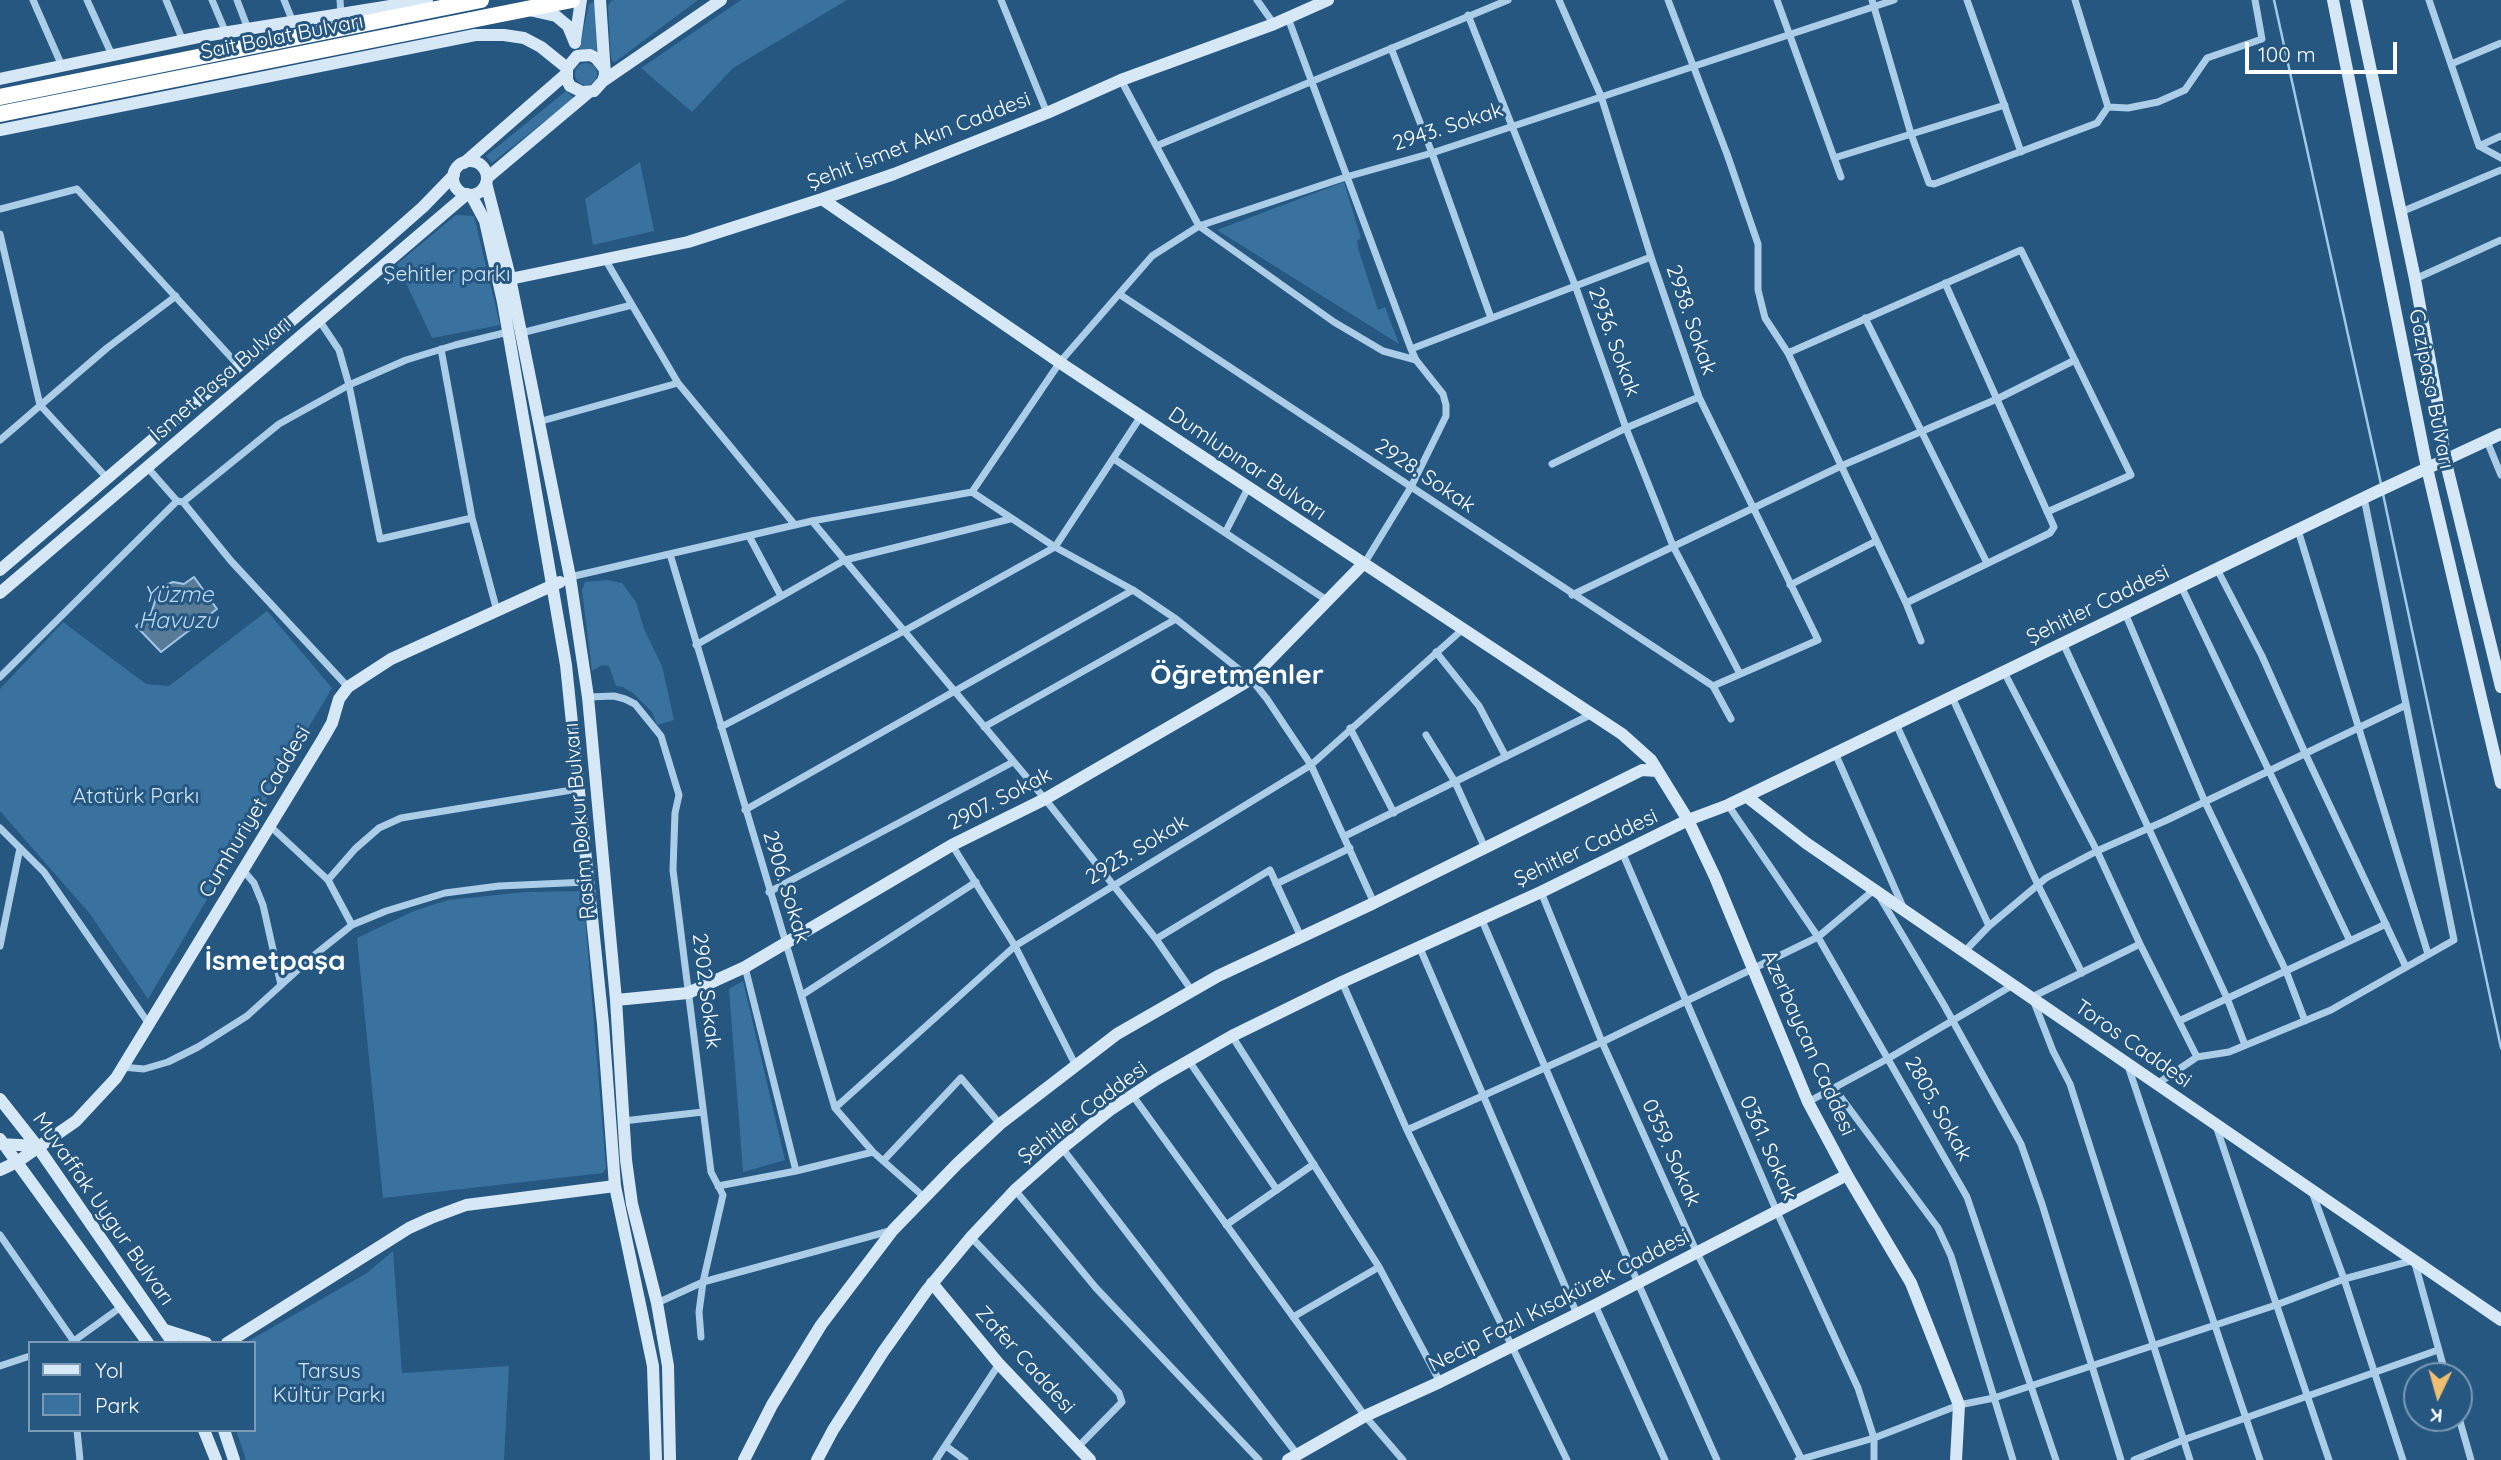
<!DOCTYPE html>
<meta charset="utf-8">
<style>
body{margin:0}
#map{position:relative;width:2501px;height:1460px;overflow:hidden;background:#255781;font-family:Quicksand,sans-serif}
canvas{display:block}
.legend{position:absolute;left:28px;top:1341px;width:228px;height:91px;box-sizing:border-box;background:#255781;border:2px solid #7c9ab3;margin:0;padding:9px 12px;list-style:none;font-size:21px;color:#fff}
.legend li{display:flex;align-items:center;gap:14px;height:35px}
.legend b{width:35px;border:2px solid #7c9ab3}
.north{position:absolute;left:2403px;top:1362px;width:70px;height:70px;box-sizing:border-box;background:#255781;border:2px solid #7c9ab3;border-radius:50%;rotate:185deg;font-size:19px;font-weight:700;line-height:28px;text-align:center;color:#fff}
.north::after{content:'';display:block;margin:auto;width:24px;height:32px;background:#f0be71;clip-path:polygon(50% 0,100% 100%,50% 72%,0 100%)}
.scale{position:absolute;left:2245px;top:42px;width:152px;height:32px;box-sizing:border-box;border:4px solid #fff;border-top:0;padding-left:9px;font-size:21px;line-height:24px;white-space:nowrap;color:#fff;-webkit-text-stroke:5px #255781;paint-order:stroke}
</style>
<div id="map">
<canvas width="2501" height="1460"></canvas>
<ul class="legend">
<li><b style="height:9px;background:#d6e7f6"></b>Yol</li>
<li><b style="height:19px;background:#39719f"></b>Park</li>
</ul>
<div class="north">K</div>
<div class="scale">100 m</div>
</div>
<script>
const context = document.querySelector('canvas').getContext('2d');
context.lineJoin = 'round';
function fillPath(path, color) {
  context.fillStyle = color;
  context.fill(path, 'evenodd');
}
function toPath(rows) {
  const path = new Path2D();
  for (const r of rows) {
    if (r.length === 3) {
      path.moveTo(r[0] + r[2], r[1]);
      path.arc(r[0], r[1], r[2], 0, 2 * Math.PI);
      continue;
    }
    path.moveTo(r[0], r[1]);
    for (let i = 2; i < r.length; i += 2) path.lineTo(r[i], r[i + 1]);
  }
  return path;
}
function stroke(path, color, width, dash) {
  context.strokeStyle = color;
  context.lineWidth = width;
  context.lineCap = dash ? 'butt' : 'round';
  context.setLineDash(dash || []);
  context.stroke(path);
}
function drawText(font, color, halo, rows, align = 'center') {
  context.font = font + ' Quicksand,sans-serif';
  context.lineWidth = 6;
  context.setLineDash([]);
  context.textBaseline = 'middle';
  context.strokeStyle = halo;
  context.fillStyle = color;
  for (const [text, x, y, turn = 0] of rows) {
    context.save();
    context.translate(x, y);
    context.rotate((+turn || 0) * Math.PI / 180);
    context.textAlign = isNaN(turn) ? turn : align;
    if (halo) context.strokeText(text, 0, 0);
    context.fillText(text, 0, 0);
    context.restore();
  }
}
const green = toPath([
 [615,0,698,0,615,62,612,61,611,57,608,6,611,1],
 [741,0,847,0,733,68,692,112,641,68],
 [593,2,596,6,597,51,579,50,589,4],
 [586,74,11],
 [566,91,574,98,492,163,486,156],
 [640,162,654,231,593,245,585,199],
 [1344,182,1361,238,1357,241,1358,248,1378,310,1385,307,1399,344,1217,230],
 [456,215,474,216,500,325,432,338,397,264],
 [607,580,622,583,636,602,644,629,662,666,674,720,657,725,652,712,634,694,623,687,616,686,609,666,602,665,592,671,582,590,585,582],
 [267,611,332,688,148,999,90,914,0,811,0,689,63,622,146,684,169,686],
 [583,891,606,1168,603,1173,383,1198,357,938,414,911,448,900,526,892],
 [743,981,785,1160,743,1172,729,989],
 [393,1251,402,1373,509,1366,504,1460,246,1460,236,1430,254,1430,254,1343,245,1343,367,1273]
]);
const water = toPath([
 [194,577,217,609,161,652,136,626,151,614,159,588,173,582,184,584,194,577]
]);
const stream = toPath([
 [2274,0,2381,484],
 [2383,494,2501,1048]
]);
const street = toPath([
 [33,0,62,66],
 [87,0,112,55],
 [166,0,183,41],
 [212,0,226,33],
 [237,0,248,29],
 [284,0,293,22],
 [340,0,341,14],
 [1001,0,1047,113],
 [1257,0,1274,24],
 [1668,0,1727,154,1758,244,1758,290,1765,318,1788,353,1906,603,1921,641],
 [1777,0,1841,177],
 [1872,0,1911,134,1929,183,1934,184,2097,123,2108,107],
 [1967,0,2021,152],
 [2075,0,2108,107],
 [2429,0,2479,146,2501,158],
 [1468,15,1575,285,1626,428,1673,546,1740,674],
 [1288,18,1411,349,1416,360,1443,394,1446,405,1446,416,1411,487,1364,564],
 [1391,48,1432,153,1491,318],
 [2451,64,2501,43],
 [1121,80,1199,226,1334,322,1383,351,1416,360],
 [2108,107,2128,108,2158,102,2185,90,2207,58,2262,39,2255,0],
 [1156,146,1508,0],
 [2479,146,2501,136],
 [1834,158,2005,105],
 [0,209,77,189,238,365],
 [2401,212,2501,170],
 [0,234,40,405,107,478],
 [605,259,678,383,795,525],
 [2415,279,2501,240],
 [1119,294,1713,686,1818,640,1699,397,1651,257,1601,96,1559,0],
 [1865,318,1987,563],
 [319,320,339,350,349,385,380,539,472,518],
 [521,333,632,305],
 [441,349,472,518,497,611],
 [1411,349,1651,257],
 [1788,353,2021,250,2131,475,2047,512],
 [538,422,678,383],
 [0,440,107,348,176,296],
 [2487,441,2501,475],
 [1114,459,1328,601],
 [1552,464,1626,428,1699,397],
 [147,467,177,501,183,502,231,561,348,687],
 [972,492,1055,547,1133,590,1176,619,1251,679,1267,699,1311,765,1374,903],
 [183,502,279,424,349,385,406,360,455,345,508,332],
 [812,521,1045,799,1156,939,1192,991],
 [2298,530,2428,954],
 [1225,533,1248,488],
 [749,536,781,596],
 [670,554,835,1108,873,1152,924,1197],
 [2217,569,2262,656,2305,753,2406,967],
 [570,577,812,521,972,492,1060,362,1152,256,1199,226,1346,177,1432,153,1894,0],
 [1790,585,1876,541],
 [2181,586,2350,941],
 [1572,595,1841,466,1997,399,2075,360],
 [1906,603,2050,533,2054,527,1945,283],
 [2125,613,2205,802,2286,971,2305,1021],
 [2063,643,2227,998,2245,1045],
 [696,645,845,560,1010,519],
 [1436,652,1479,706,1506,757],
 [2004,672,2097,851,2140,944,2197,1057],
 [0,677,177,501],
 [1713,686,1731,719],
 [588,697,614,696,625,699,635,704,661,736,679,795,675,813,673,870,711,1172,723,1195,703,1282,699,1312,701,1337],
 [1952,697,2038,885,2082,973],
 [1896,724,1989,926],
 [721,727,904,631,1055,547,1141,416],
 [984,727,1176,619],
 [1350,728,1394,813],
 [1426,735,1455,782,1485,848],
 [1835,753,1903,907],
 [1728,805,1818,937,1967,1197,2056,1460],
 [745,810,1133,590],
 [270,826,328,880,352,925],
 [0,828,44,872,149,1024],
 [1345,836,1592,714],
 [952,845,1015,946,1076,1066],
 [1622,852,1777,1212,1858,1388,1874,1438,1874,1460],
 [243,870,254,883,263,905,281,985],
 [328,880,355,849,379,828,401,818,578,789],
 [1276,884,1350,848],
 [769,892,1013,762],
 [1541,892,1602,1042,1697,1253,1802,1460],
 [1481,918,1638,1283,1717,1460],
 [1156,939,1270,870,1301,937],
 [2140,944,2032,997,2053,1051,2070,1084,2190,1460],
 [0,946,20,848],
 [1419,946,1577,1314],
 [1965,951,1989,926,2046,878,2097,851,2167,820,2406,705],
 [745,967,796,1171],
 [1342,982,1407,1130,1567,1460],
 [802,995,976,882],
 [2179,1021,2386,924],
 [1232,1036,1379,1267,1440,1382],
 [1189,1061,1277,1190],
 [2128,1066,2260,1460],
 [122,1067,144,1069,168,1062,198,1047,247,1016,312,957,352,925,386,911,445,893,499,886,587,882],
 [2157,1084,2197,1057,2229,1052,2331,1010,2454,940,2364,498],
 [1834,1088,1938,1228,1951,1256,2013,1460],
 [1133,1096,1365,1416,1403,1460],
 [1808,1102,1889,1058,2013,985],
 [835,1108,1015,946,1311,765,1463,629],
 [623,1121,703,1112],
 [2216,1126,2329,1460],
 [1407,1130,1602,1042,1818,937,1875,889,1944,1005,2021,1144,2042,1204,2121,1460],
 [1062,1148,1297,1454],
 [883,1161,961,1078,1000,1124],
 [718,1186,796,1171,873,1152],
 [1015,1190,1096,1288,1259,1460],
 [2312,1192,2344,1279,2403,1460],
 [1226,1225,1314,1164],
 [0,1235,75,1343],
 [971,1237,1119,1393,1122,1402,1078,1447],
 [657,1303,703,1282,893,1230],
 [1595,1305,1665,1460],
 [1293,1317,1379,1267],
 [71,1343,121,1307],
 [0,1366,30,1356],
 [2459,1418,2471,1460],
 [77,1430,80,1460],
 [946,1446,965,1460],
 [936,1460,999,1364],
 [1798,1460,1874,1438,1959,1405,1994,1398,2276,1305,2344,1279,2414,1260,2446,1376],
 [2134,1460,2183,1440,2438,1350]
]);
const secondary = toPath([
 [600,0,605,75,603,81,594,91,582,92,570,86,567,80,567,68,577,56,590,55,596,58,604,68],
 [2333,0,2427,468,2501,783],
 [2356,0,2415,279,2438,405,2445,459,2501,687],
 [529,10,556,16,568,26,575,43],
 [575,41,581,0],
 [0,79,204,36,427,0],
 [603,81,721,0],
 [0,130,475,35,504,35,524,38,541,47,567,68],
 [470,178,17],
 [464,163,566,74],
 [487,178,588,93],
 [486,183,509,273,570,577,588,697,616,1000,626,1160,632,1204,657,1303,668,1366,670,1460],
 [471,195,485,221,503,302,566,665,603,1024,615,1186,653,1366,656,1460],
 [822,199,1065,366,1622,734,1651,760,1688,820,1715,877,1808,1102,1847,1175,1911,1283,1959,1405,1956,1460],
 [510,279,688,242,822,199,894,174,1047,113,1121,80,1274,24,1328,0],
 [0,570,373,251,423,207,454,175],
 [0,593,467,194],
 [1746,796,1806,843,2501,1320],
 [616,1000,688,993,745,967,952,845,1045,799,1226,694,1251,679,1363,564],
 [0,1099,37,1146,173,1343],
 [0,1139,148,1343],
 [0,1144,37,1146],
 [0,1170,17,1162,76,1121,116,1078,324,737,332,723,339,699,348,687,391,659,560,582],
 [932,1283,999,1364,1090,1460],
 [165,1330,206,1343],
 [227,1343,409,1228,431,1218,466,1205,615,1186],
 [204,1430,216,1460],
 [224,1430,234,1460],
 [744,1460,772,1405,821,1325,893,1230,957,1164,1000,1124,1117,1034,1218,976,1374,903,1642,770,1657,771],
 [817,1460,833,1430,883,1352,927,1290,971,1237,1015,1190,1066,1145,1110,1110,1157,1079,1232,1036,1342,982,1541,892,1688,820,1728,805,2376,492,2501,434],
 [1288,1460,1365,1416,1440,1382,1595,1305,1847,1175]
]);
const highway = toPath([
 [0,97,481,0],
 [0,114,572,0]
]);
const streetNames = [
 ["Sait Bolat Bulvarı",282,37,-11],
 ["2943. Sokak",1448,127,-18],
 ["Şehit İsmet Akın Caddesi",919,141,-21],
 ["2938. Sokak",1691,320,71],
 ["2936. Sokak",1614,342,70],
 ["İsmet Paşa Bulvarı",221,379,-41],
 ["Gazipaşa Bulvarı",2431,389,79],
 ["Dumlupınar Bulvarı",1247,464,34],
 ["2928. Sokak",1425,476,34],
 ["Şehitler Caddesi",2098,605,-26],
 ["2907. Sokak",1000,799,-27],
 ["Cumhuriyet Caddesi",255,812,-59],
 ["Rasim Dokur Bulvarı",580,821,-95],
 ["Şehitler Caddesi",1586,848,-25],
 ["2923. Sokak",1137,850,-31],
 ["2906. Sokak",786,887,73],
 ["2902. Sokak",706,991,83],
 ["Azerbaycan Caddesi",1808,1043,66],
 ["Toros Caddesi",2133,1044,35],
 ["2805. Sokak",1938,1109,61],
 ["Şehitler Caddesi",1083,1113,-37],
 ["0361. Sokak",1768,1148,66],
 ["0359. Sokak",1671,1153,66],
 ["Muvaffak Uygur Bulvarı",103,1209,55],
 ["Necip Fazıl Kısakürek Caddesi",1559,1301,-27],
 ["Zafer Caddesi",1025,1360,48]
];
const parkNames = [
 ["Şehitler parkı",447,275],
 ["Atatürk Parkı",136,797],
 ["Tarsus",329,1372],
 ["Kültür Parkı",329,1396]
];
const waterNames = [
 ["Yüzme",178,595],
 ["Havuzu",178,621]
];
const districtNames = [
 ["Öğretmenler",1237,676],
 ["İsmetpaşa",275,962]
];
fillPath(green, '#39719f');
fillPath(water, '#587b98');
stroke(water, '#a1c9e7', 2);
stroke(stream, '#a1c9e7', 2.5);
stroke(street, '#accde7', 7);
stroke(secondary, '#d6e7f6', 12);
stroke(highway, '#fff', 16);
drawText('21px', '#fff', '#255781', streetNames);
drawText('21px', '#d0e5f5', '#255781', parkNames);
drawText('italic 23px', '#b8d6ee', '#255781', waterNames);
drawText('bold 28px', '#fff', '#255781', districtNames);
</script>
